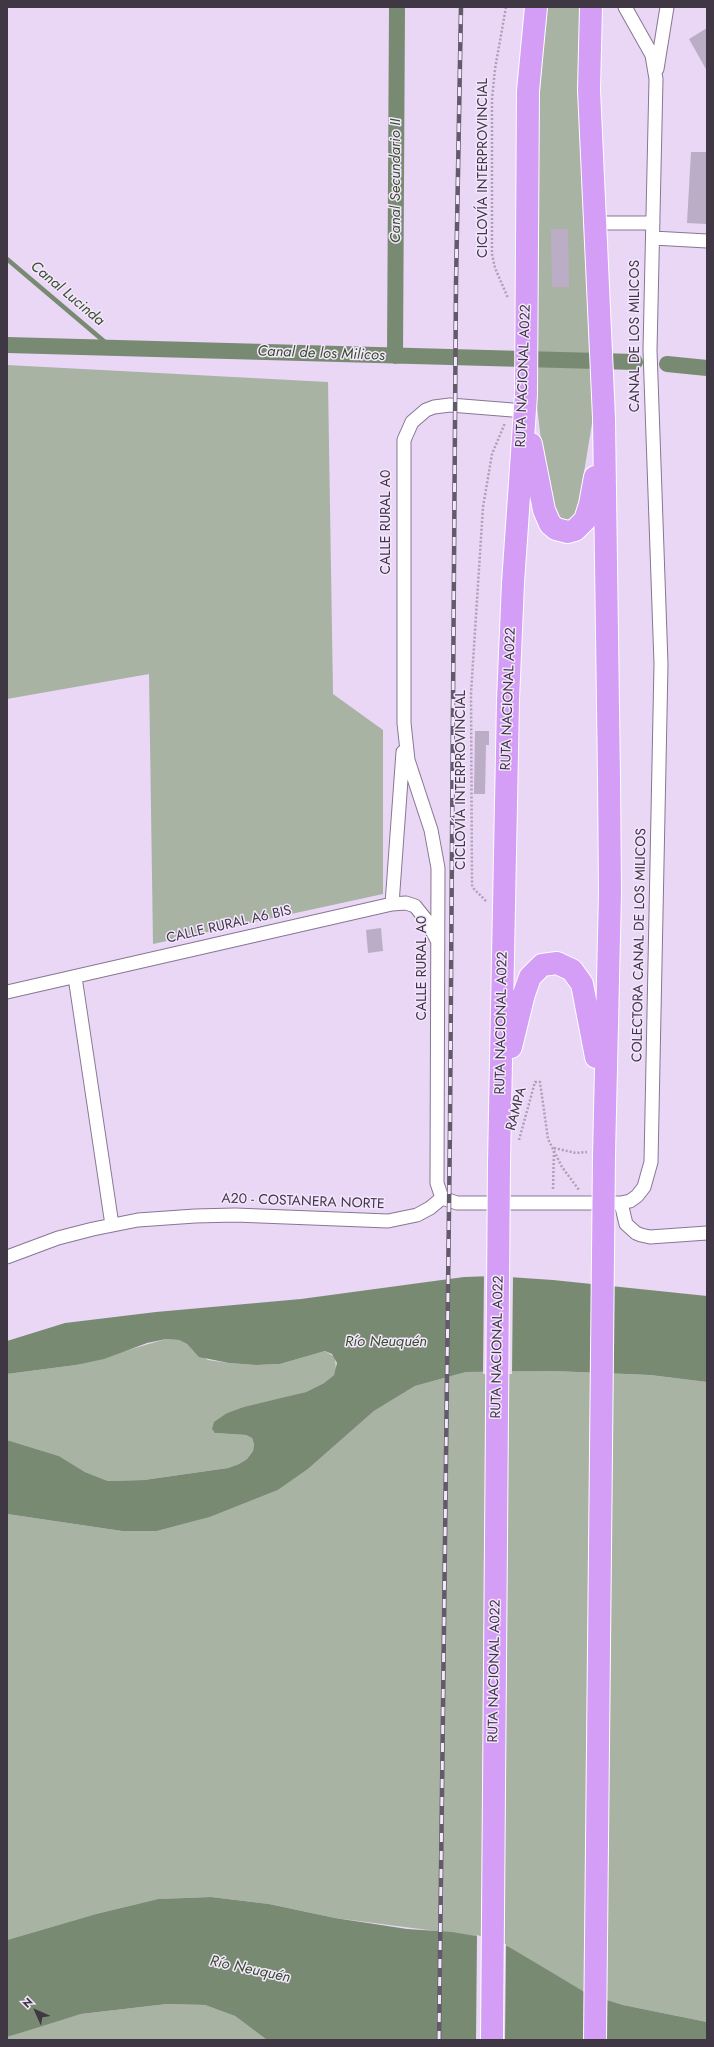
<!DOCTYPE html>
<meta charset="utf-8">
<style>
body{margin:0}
#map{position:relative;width:714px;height:2047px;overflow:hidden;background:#e9d7f5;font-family:Jost,sans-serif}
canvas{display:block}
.frame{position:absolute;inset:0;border:8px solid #3f3844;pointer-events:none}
.north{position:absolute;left:16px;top:1991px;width:40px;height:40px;-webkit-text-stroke:3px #f4e6fe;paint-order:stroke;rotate:315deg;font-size:11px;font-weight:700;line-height:16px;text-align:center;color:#3f3844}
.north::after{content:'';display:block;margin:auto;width:14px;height:18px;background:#3f3844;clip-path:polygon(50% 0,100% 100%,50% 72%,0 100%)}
</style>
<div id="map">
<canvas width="714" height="2047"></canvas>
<div class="frame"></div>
<div class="north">N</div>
</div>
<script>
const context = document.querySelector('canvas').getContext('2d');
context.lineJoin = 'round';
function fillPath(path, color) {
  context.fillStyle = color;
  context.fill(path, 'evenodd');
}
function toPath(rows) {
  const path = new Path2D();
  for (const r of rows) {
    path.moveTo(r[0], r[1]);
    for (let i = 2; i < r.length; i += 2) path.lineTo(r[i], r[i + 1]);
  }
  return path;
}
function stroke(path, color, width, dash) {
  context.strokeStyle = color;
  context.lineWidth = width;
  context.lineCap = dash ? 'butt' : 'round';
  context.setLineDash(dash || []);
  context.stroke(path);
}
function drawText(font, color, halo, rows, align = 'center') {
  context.font = font + ' Jost,sans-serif';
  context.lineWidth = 3;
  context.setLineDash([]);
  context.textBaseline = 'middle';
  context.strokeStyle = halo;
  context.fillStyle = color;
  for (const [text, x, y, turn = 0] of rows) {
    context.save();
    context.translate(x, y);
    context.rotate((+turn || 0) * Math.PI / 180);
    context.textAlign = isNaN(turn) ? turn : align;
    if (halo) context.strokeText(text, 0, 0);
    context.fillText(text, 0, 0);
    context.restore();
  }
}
const green = toPath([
 [546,7,582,7,594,384,593,417,578,509,576,516,571,520,564,522,560,521,547,493,536,397,538,118],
 [7,365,328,382,333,694,383,730,383,894,153,944,149,674,7,699],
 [166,1339,179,1340,187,1344,193,1350,208,1360,229,1363,256,1365,280,1364,325,1351,335,1357,336,1370,334,1375,324,1383,306,1392,227,1413,215,1433,246,1435,252,1438,254,1444,253,1451,247,1459,239,1464,228,1468,144,1480,108,1481,85,1472,59,1456,7,1440,7,1374,76,1365],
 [553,1371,650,1375,707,1382,707,2022,623,2005,588,1994,541,1967,482,1937,335,1918,269,1904,211,1897,158,1899,96,1914,7,1940,7,1514,122,1531,157,1531,210,1517,278,1490,308,1469,374,1411,415,1386,466,1372],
 [167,2004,205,2005,235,2016,267,2040,7,2040,7,2037,39,2026,81,2014]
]);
const water = toPath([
 [494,1276,553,1280,707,1296,707,1382,650,1375,553,1371,466,1372,415,1386,374,1411,308,1469,278,1490,210,1517,157,1531,122,1531,7,1514,7,1440,59,1456,85,1472,108,1481,144,1480,228,1468,239,1464,247,1459,253,1451,254,1444,252,1438,246,1435,215,1433,212,1429,214,1422,227,1413,244,1407,306,1392,324,1383,334,1375,337,1363,332,1354,325,1351,280,1364,256,1365,229,1363,199,1357,187,1344,179,1340,166,1339,147,1343,104,1359,76,1365,7,1374,7,1341,65,1323,156,1312,301,1299,464,1277],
 [211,1897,269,1904,335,1918,407,1929,452,1932,482,1937,509,1947,588,1994,623,2005,707,2022,707,2040,267,2040,235,2016,205,2005,167,2004,81,2014,7,2037,7,1940,96,1914,158,1899]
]);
const pier = toPath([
 [484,1274,513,1275,512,1374,483,1374],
 [477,1935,506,1944,505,2040,476,2040]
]);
const stream = toPath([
 [7,259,112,348]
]);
const canal = toPath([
 [7,345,635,362],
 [395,356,397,7],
 [667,364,707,368]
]);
const building = toPath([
 [707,28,707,71,689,39],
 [691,152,707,152,707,224,687,223],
 [551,229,568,229,569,287,552,287],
 [475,731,489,731,489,745,486,745,485,794,474,794],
 [381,928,383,951,368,953,366,930]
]);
const path = toPath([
 [506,7,495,69,492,100,492,254,495,268,508,298],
 [486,901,474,889,472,885,471,693,483,507,492,454,505,423],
 [519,1140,535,1082,540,1082,548,1139,562,1167,579,1190],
 [554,1148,576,1153,587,1152],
 [553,1189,554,1150]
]);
const street = toPath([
 [657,69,667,7],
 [595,223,653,223],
 [653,238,707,241],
 [392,904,403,752],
 [75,977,112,1225],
 [7,992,392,904,406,903,415,906,427,921,437,940],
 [442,1198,457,1203,621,1203,630,1201,637,1196,644,1187,651,1162,661,664,650,350,656,79,652,55,625,7],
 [442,1198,437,1183,438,868,431,830,408,760,404,723,404,440,412,422,426,410,434,407,450,405,525,411],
 [621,1203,626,1224,636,1233,641,1235,650,1237,707,1233],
 [7,1257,58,1238,93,1229,138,1220,195,1216,235,1215,388,1221,417,1215,430,1208,442,1198]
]);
const highway = toPath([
 [591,7,589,90,604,418,609,778,610,892,604,1156],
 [531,444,544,510,550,524,556,529,568,532,575,530,585,520,590,504,595,477],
 [511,1047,524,994,530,977,542,965,557,963,572,970,582,984,596,1057],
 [499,1163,508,700,513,583,526,395,528,91,536,7]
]);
const rail = toPath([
 [439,2040,450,1125,456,283,461,7]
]);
const highwayBridge = toPath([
 [492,2040,499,1163],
 [595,2040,604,1156]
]);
const streetNames = [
 ["CICLOVÍA INTERPROVINCIAL",484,168,-90],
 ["CANAL DE LOS MILICOS",636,336,-90],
 ["RUTA NACIONAL A022",524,376,-88],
 ["CALLE RURAL A0",387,522,-90],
 ["RUTA NACIONAL A022",509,699,-88],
 ["CICLOVÍA INTERPROVINCIAL",462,780,-90],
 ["CALLE RURAL A6 BIS",229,925,-13],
 ["COLECTORA CANAL DE LOS MILICOS",640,945,-89],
 ["CALLE RURAL A0",423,968,-90],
 ["RUTA NACIONAL A022",502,1023,-89],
 ["RAMPA",517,1109,-75],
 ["A20 - COSTANERA NORTE",303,1202,2],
 ["RUTA NACIONAL A022",498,1347,-89],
 ["RUTA NACIONAL A022",495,1671,-89]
];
const waterNames = [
 ["Canal Secundario II",396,181,-90],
 ["Canal Lucinda",67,294,40],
 ["Canal de los Milicos",321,354,2],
 ["Río Neuquén",386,1342],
 ["Río Neuquén",250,1970,12]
];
fillPath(green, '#a8b3a3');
fillPath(water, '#798a72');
fillPath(pier, '#e9d7f5');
stroke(stream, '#798a72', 4.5);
stroke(canal, '#798a72', 16);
fillPath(building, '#bcadc7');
stroke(street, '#877793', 15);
stroke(highway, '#fff', 24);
stroke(path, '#ad9fb7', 2.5, [2, 2]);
stroke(street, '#fff', 13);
stroke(highway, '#d49ef7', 22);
stroke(rail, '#625969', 4.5);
stroke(rail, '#f4e6fe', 3, [9]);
stroke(highwayBridge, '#fff', 24, []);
stroke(highwayBridge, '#d49ef7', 22);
drawText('14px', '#3f3844', '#f4e6fe', streetNames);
drawText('italic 15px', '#344f27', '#f4e6fe', waterNames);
</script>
